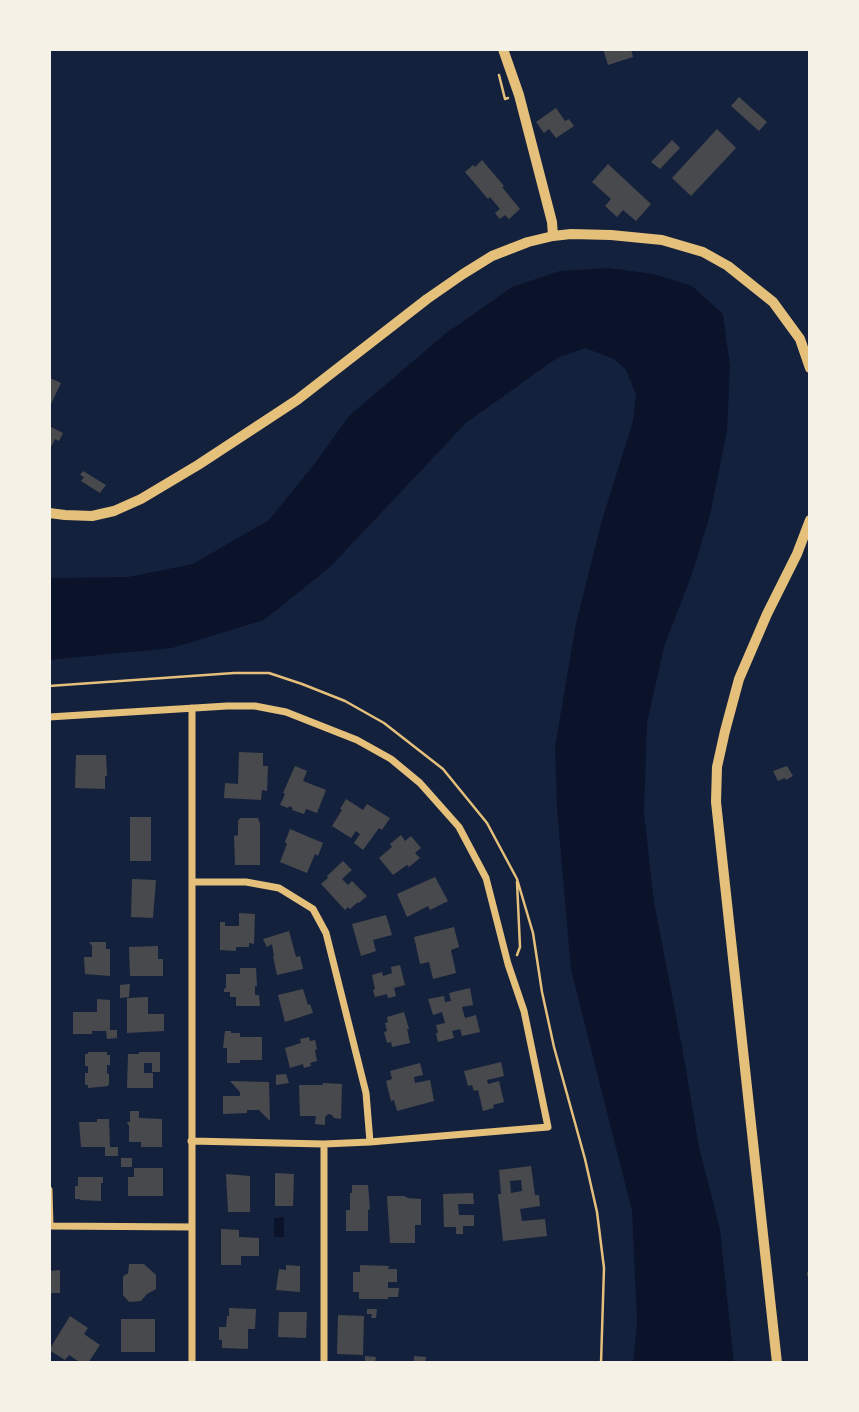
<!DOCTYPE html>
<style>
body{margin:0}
#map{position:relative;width:859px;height:1412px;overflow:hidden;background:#14213d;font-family:"Noto Sans",sans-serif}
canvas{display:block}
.frame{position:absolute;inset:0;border:51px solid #f6f1e7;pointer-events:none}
</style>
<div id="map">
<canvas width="859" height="1412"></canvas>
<div class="frame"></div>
</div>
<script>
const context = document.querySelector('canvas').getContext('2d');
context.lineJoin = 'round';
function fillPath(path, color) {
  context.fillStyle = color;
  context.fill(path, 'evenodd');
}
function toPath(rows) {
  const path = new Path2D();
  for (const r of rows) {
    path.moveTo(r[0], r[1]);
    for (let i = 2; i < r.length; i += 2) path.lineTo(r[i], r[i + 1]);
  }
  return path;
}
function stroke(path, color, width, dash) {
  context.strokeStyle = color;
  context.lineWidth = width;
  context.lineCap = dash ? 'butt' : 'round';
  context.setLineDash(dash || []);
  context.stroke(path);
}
const water = toPath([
 [608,268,654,274,692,286,723,314,730,366,727,431,710,515,693,571,664,647,647,723,644,813,654,902,683,1052,699,1147,720,1230,734,1363,633,1363,637,1323,632,1211,571,970,557,809,555,747,576,623,602,520,633,421,636,394,626,370,614,359,585,348,557,358,466,423,330,567,264,620,172,648,49,660,49,578,128,577,193,564,269,520,316,462,349,416,445,334,512,287,560,271],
 [284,1217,284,1237,274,1237,274,1218]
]);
const building = toPath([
 [603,49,631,49,633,57,608,65],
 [739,97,767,122,759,131,731,106],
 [556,108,565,121,569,119,574,126,556,138,549,129,544,133,536,122],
 [717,129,736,148,691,196,672,178],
 [672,140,680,148,660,169,651,162],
 [482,160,504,186,502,187,520,209,509,219,505,215,500,219,495,213,500,209,490,197,488,199,465,172,473,165,475,167],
 [608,164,651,204,636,221,623,210,617,217,605,206,611,199,592,182],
 [50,378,61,383,49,408,49,380],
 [49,426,63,433,59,441,55,439,49,451],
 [83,471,106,485,100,493,81,481,84,477,80,475],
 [239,752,263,753,263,766,268,766,267,791,262,790,261,800,224,798,225,783,238,784],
 [76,755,106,755,107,776,105,776,105,789,75,788],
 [295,766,307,771,303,781,326,790,317,813,306,809,304,814,292,810,293,808,289,806,288,808,280,805,285,794,283,793],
 [787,766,793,776,786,780,785,778,778,781,773,771],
 [346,799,363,810,367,804,390,818,382,830,379,828,363,850,354,843,360,834,356,831,351,838,332,826,342,810,340,809],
 [130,817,151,817,151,861,130,861],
 [240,818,258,818,260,824,260,865,235,865,234,836,238,835,238,821],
 [290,829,323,843,318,856,315,854,307,873,280,862,287,844,285,842],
 [401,835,405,841,411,836,421,848,415,853,420,858,409,867,407,865,393,875,379,858,392,847,390,844],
 [343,861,352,870,342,879,348,885,352,881,367,896,359,903,358,902,350,909,348,907,345,910,321,884,328,878,327,876],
 [435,877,448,901,430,910,428,906,407,917,397,894],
 [132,879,156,880,153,918,131,917],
 [239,913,255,914,254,944,249,943,249,947,236,947,236,951,220,950,220,922,225,922,225,926,239,926],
 [386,915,392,935,373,940,376,951,361,956,352,924],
 [454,927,459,947,451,950,456,973,433,979,429,962,420,964,414,937],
 [289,931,296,957,300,956,303,969,277,975,273,956,274,956,272,944,267,947,263,939],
 [89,942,106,942,106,949,110,949,110,976,85,974,84,957,92,957,92,946],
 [158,946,158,959,163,959,163,976,130,976,129,947],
 [400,965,405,985,394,988,396,996,388,998,387,994,375,997,373,990,375,989,372,975,382,972,383,976,392,973,391,967],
 [240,968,256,968,257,986,255,986,255,995,259,995,260,1006,236,1006,236,997,230,997,230,992,224,992,224,989,226,988,226,974,240,974],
 [130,984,129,997,120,998,120,985],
 [470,988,473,1005,462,1007,465,1018,476,1015,480,1032,462,1036,460,1029,452,1031,454,1038,438,1042,436,1033,438,1033,436,1025,445,1023,442,1012,433,1015,428,999,444,996,445,1002,451,1001,449,993],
 [303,989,308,1005,310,1004,313,1013,285,1022,278,995],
 [148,997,148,1014,164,1014,164,1031,127,1033,127,998],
 [97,999,110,1000,110,1030,117,1030,117,1038,107,1039,106,1031,92,1031,92,1034,73,1034,73,1012,97,1012],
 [404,1012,409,1029,407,1029,410,1043,392,1047,391,1042,387,1043,384,1032,387,1031,385,1023,388,1022,387,1017],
 [225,1031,231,1031,231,1033,240,1033,240,1037,262,1037,262,1060,240,1060,240,1063,227,1063,227,1048,223,1048],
 [309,1037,310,1041,315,1040,317,1049,315,1050,317,1061,310,1063,311,1066,304,1068,303,1064,290,1068,285,1048,301,1043,300,1039],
 [88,1052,107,1052,107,1055,110,1055,110,1065,107,1065,107,1073,109,1074,109,1085,108,1084,108,1086,88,1088,88,1085,85,1085,85,1073,88,1073,88,1066,85,1066,85,1054,88,1054],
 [139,1052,160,1052,160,1072,152,1072,152,1063,144,1063,144,1073,153,1073,153,1088,127,1088,128,1054,139,1054],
 [501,1062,504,1076,487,1080,488,1084,499,1081,504,1102,493,1105,494,1108,483,1111,478,1090,474,1091,472,1085,468,1086,464,1071],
 [420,1063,423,1075,414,1077,415,1083,430,1080,434,1101,397,1111,394,1100,391,1101,386,1081,392,1079,390,1071],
 [286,1074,289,1083,276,1085,276,1075],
 [230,1081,269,1082,270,1121,259,1110,247,1110,247,1113,223,1114,223,1096,240,1096,240,1092],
 [323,1083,342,1084,341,1119,334,1118,332,1115,328,1114,325,1117,325,1125,315,1124,316,1116,300,1116,299,1085,323,1085],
 [130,1111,139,1111,139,1118,162,1119,162,1147,141,1147,141,1142,129,1142,129,1125,128,1125,127,1122,130,1122],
 [97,1119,109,1119,110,1147,118,1147,118,1156,105,1156,105,1147,81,1147,79,1122,97,1122],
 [121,1158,132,1158,132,1167,121,1167],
 [531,1166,535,1195,539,1195,540,1206,520,1209,522,1221,545,1219,547,1236,503,1241,498,1194,501,1194,499,1170],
 [521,1180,522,1191,511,1193,510,1181],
 [134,1168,163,1168,163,1196,128,1196,128,1177,134,1177],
 [275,1173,294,1174,293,1206,275,1206],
 [226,1174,250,1176,250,1212,228,1212],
 [78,1177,103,1177,103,1183,101,1183,101,1201,80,1200,80,1199,75,1199,75,1186,78,1186],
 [352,1185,368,1185,370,1209,368,1210,368,1231,346,1231,346,1210,350,1210,350,1193,352,1193],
 [473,1193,474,1204,458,1204,459,1215,474,1215,474,1226,463,1226,463,1234,456,1234,456,1227,444,1227,443,1194],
 [387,1196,404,1196,408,1198,421,1199,421,1225,415,1225,415,1243,390,1243],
 [221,1229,239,1230,239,1237,259,1238,259,1256,241,1256,241,1265,221,1265],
 [129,1264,144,1264,156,1275,156,1289,147,1294,141,1301,129,1302,123,1295,123,1277,126,1274,128,1274],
 [286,1265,300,1266,300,1292,276,1290,279,1269,286,1270],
 [360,1265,389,1266,388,1269,397,1269,397,1282,388,1282,388,1288,399,1288,398,1297,388,1297,388,1299,359,1299,359,1292,353,1292,353,1272,360,1272],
 [60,1270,60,1293,49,1293,49,1271],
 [229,1308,256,1309,255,1329,248,1329,248,1349,222,1348,222,1340,219,1340,219,1327,226,1327,227,1316,229,1316],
 [367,1309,377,1309,376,1318,371,1318,372,1314,367,1314],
 [279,1312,307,1312,306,1338,278,1337],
 [338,1315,364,1316,363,1355,337,1354],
 [70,1316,88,1328,84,1334,100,1345,88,1363,81,1363,69,1355,65,1360,49,1350],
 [121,1319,155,1319,155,1352,121,1352],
 [365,1356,376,1357,375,1362,365,1362],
 [414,1356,426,1357,425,1363,414,1363]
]);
const path = toPath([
 [499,75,505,99,508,98],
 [49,686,234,673,269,673,302,684,345,701,384,723,443,769,487,823,517,879,533,933,542,992,554,1047,585,1159,597,1212,604,1268,601,1363],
 [517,882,520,947,517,955]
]);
const service = toPath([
 [810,1272,810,1276]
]);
const minor = toPath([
 [49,717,227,706,255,706,286,712,357,740,391,759,420,783,459,827,486,878,508,964,524,1011,548,1127,370,1142,324,1144,191,1141],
 [192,882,246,882,279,888,313,909,326,933,366,1093,370,1142],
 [49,1190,50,1226],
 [49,1226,192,1227],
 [192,1363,192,708],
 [324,1363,324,1144]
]);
const tertiary = toPath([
 [503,49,519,95,552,222,553,236],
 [49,513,65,515,92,516,114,511,141,499,198,465,297,400,427,299,463,274,492,256,528,242,553,236,571,234,611,235,662,240,703,252,728,266,773,302,800,339,810,368],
 [777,1363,716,802,717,767,725,731,739,679,767,614,797,554,810,520]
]);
fillPath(water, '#0b132b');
fillPath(building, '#48494c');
stroke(path, '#e5c07b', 2.5);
stroke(service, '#e5c07b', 4.5);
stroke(minor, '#e5c07b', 7);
stroke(tertiary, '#e5c07b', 10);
</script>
